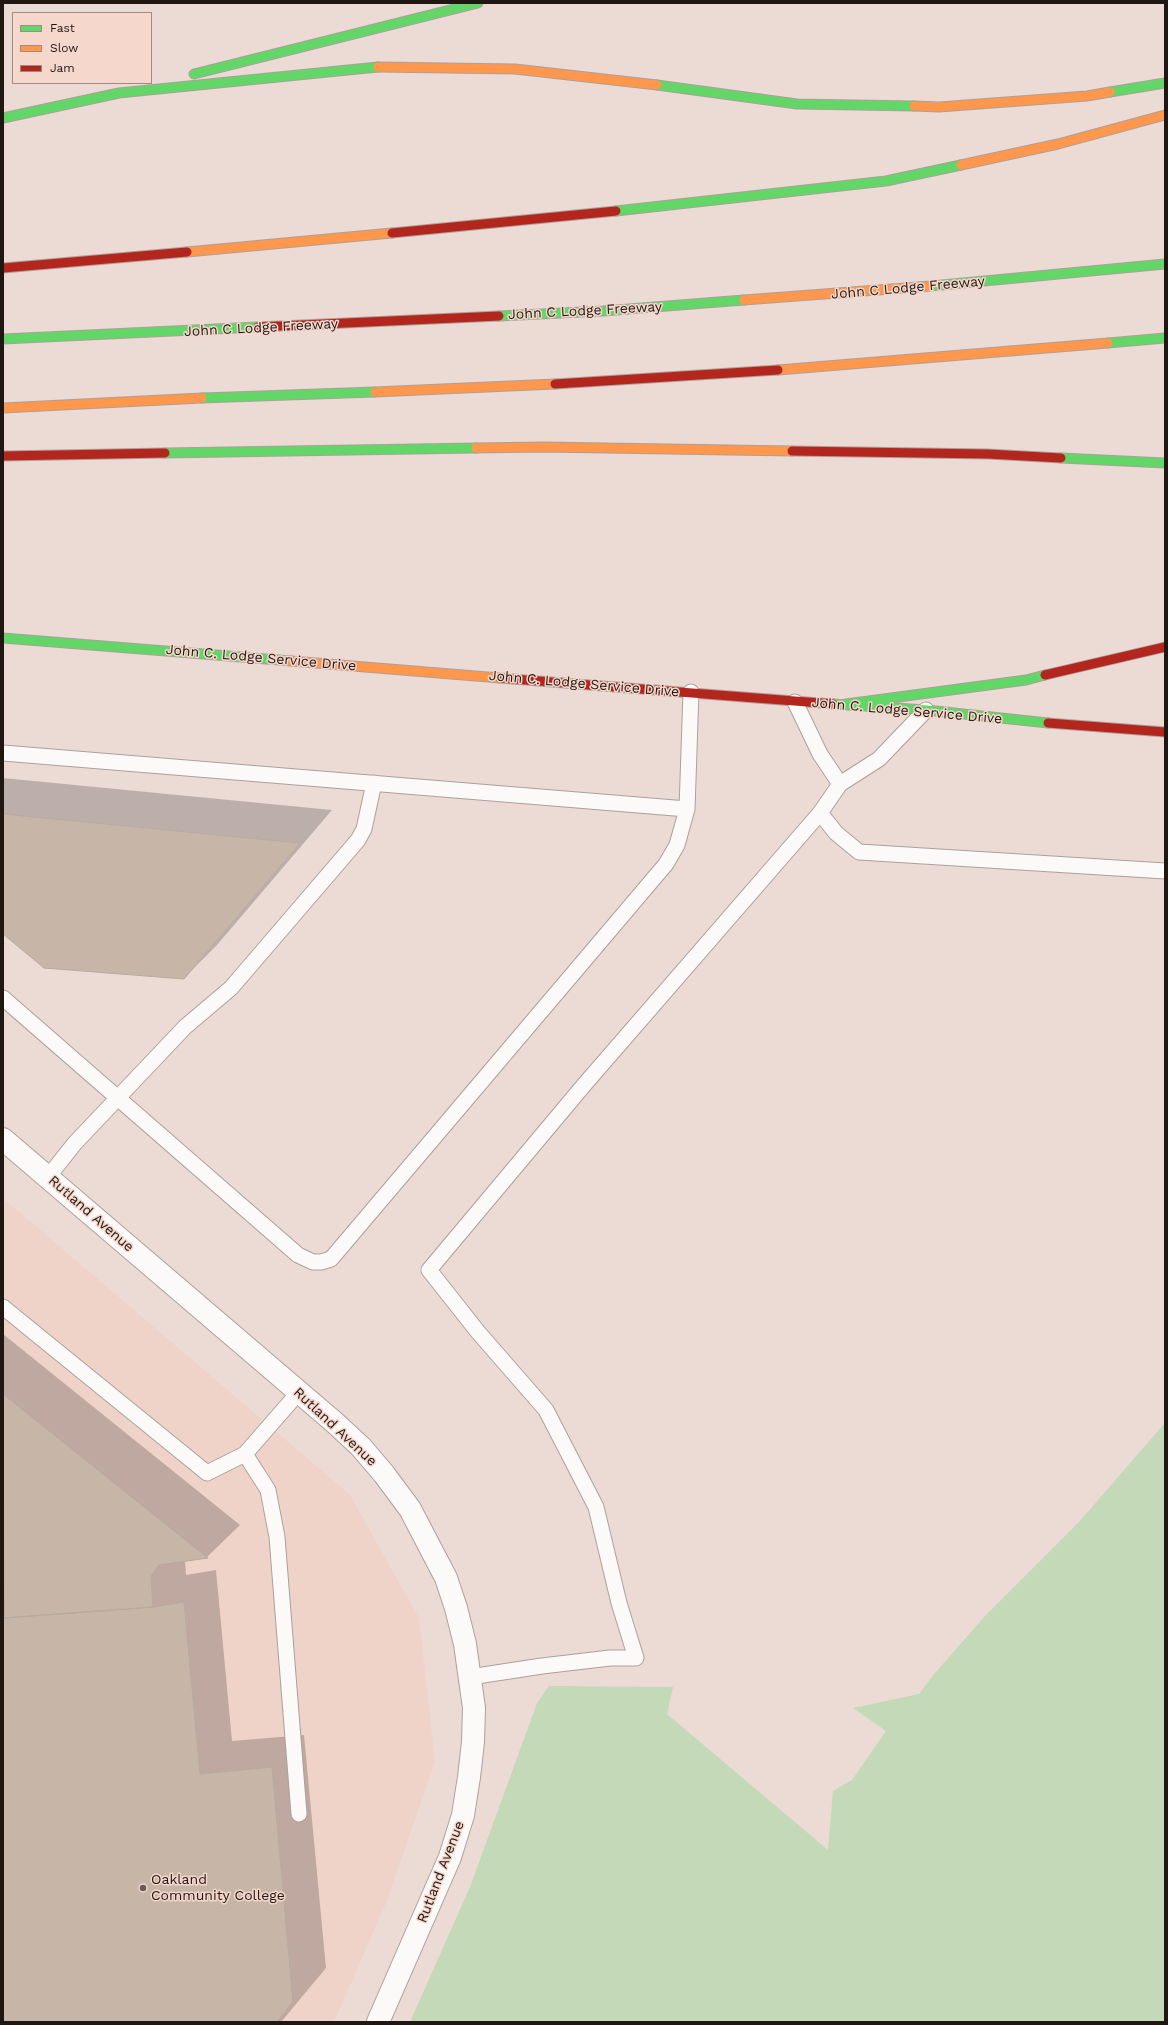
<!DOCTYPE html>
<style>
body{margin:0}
#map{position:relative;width:1168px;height:2025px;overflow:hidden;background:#ecdbd5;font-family:"Work Sans",sans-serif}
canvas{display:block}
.frame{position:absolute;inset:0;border:4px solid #201612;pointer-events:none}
.legend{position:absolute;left:12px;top:12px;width:140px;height:72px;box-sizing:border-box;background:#f5d7cc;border:1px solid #a08a82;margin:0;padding:5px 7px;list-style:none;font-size:12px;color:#201612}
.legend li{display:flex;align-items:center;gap:8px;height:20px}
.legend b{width:20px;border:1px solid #a08a82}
</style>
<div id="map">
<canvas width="1168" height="2025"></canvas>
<div class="frame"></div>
<ul class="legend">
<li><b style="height:5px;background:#63d668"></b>Fast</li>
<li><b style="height:5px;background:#ff974d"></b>Slow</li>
<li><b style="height:5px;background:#b3261e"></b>Jam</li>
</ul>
</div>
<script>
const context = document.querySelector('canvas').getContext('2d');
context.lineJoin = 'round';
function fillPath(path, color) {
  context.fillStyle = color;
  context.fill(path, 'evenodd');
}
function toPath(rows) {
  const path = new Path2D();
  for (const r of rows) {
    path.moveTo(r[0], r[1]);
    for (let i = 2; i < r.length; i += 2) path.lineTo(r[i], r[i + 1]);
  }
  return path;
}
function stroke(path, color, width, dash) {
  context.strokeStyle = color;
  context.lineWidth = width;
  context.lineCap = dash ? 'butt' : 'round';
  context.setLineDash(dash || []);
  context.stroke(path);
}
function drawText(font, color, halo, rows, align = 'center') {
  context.font = font + ' "Work Sans",sans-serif';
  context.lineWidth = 3;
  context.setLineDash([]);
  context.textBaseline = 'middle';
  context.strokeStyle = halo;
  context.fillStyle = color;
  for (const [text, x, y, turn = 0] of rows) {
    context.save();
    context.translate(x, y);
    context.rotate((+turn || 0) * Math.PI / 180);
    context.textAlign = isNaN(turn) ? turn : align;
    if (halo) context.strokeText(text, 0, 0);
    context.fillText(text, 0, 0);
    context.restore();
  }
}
const built = toPath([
 [3,1198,350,1495,419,1618,435,1762,386,1903,334,2022,3,2022]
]);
const green = toPath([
 [1165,1423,1165,2022,410,2022,470,1887,537,1703,549,1686,673,1687,667,1714,828,1850,833,1791,852,1780,886,1731,853,1708,919,1694,934,1674,985,1616,1078,1523]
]);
const shadow = toPath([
 [3,778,332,810,217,945,184,978,3,933],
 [3,1334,240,1525,207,1557,185,1561,186,1575,216,1570,232,1741,304,1735,326,1968,281,2022,3,2022]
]);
const building = toPath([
 [3,814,300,843,184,979,44,968,3,934,3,814],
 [3,1394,208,1558,159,1565,151,1576,153,1607,4,1618,3,1394],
 [184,1602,200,1774,272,1767,293,2002,277,2022,3,2022,3,1618,153,1607,184,1602]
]);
const lane = toPath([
 [795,702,820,754,840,784],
 [3,753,687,809],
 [820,813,836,833,859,852,1165,871],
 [3,998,298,1255,313,1262,321,1262,331,1259,666,864,677,845,687,809,691,692],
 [48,1177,75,1143,185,1027,231,988,358,840,364,829,374,783],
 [3,1307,207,1473,245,1454,299,1392],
 [245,1454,268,1490,277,1537,299,1814],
 [470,1677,542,1666,610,1658,636,1658,619,1603,596,1507,546,1410,478,1332,429,1270,584,1085,820,813,840,784,879,759,926,710]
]);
const street = toPath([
 [3,1139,334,1422,361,1447,384,1474,410,1509,446,1578,456,1608,465,1644,474,1708,473,1742,469,1777,463,1815,450,1857,378,2022]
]);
const fast = toPath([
 [194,74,478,3],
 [657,85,797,104,914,106],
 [1110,92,1165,83],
 [119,93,378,67],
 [3,118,119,93],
 [616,211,886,181,961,165],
 [931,286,1165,264],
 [499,316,603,311,744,300],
 [3,339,258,327],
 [1108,343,1165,338],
 [202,398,375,392],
 [165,453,476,448],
 [1061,458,1165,463],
 [3,638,291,661],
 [833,704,926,710,1048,723],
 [846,704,1026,680,1045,675]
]);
const slow = toPath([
 [378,67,515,69,657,85],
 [914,106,939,107,1087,96,1110,92],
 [961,165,1058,144,1165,115],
 [187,252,392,233],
 [744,300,931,286],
 [778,370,1108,343],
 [375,392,555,384],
 [3,408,202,398],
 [476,448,543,447,792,451],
 [291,661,500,678]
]);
const jam = toPath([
 [392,233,616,211],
 [3,268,187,252],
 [258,327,499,316],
 [555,384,778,370],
 [792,451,988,454,1061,458],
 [3,456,165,453],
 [1045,675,1165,647],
 [500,678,833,704],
 [1048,723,1165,732]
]);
const markers = [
 [143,1888,4,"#675b56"]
];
const streetNames = [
 ["John C Lodge Freeway",908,288,-5],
 ["John C Lodge Freeway",585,311,-3],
 ["John C Lodge Freeway",261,328,-3],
 ["John C. Lodge Service Drive",261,658,5],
 ["John C. Lodge Service Drive",584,684,5],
 ["John C. Lodge Service Drive",907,711,5],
 ["Rutland Avenue",91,1214,41],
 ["Rutland Avenue",335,1427,43],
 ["Rutland Avenue",441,1872,-69]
];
const poiNames = [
 ["Oakland",151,1880],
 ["Community College",151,1896]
];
fillPath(built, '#efd3c9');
fillPath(green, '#c4d9b7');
fillPath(shadow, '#0003');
fillPath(building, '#c7b6a8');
stroke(building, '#b5aaa3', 1);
stroke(lane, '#aca09b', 17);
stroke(street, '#aca09b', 24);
stroke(fast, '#aca09b', 11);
stroke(slow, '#aca09b', 11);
stroke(jam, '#aca09b', 11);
stroke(lane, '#fcfaf9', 15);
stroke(street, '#fcfaf9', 22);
stroke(fast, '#63d668', 9);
stroke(slow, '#ff974d', 9);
stroke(jam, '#b3261e', 9);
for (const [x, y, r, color] of markers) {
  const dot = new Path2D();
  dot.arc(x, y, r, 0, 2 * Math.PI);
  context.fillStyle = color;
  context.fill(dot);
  stroke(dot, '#f5d7cc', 1.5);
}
drawText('14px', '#201612', '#f5d7cc', streetNames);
drawText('14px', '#201612', '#f5d7cc', poiNames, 'left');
</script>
